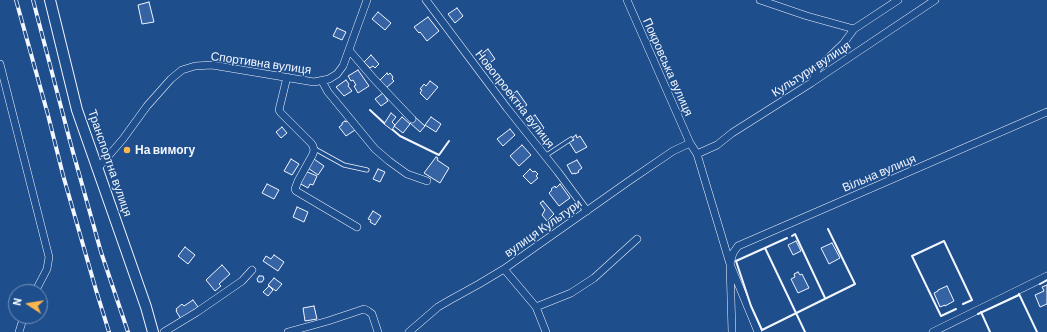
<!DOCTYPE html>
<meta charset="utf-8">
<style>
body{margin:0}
#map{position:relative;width:1047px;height:332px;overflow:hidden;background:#1f4e8c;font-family:Barlow,sans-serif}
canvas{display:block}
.north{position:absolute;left:8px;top:284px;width:40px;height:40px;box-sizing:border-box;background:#1f4e8c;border:1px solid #7391ba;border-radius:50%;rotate:282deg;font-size:11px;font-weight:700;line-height:16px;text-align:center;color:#f2f6ff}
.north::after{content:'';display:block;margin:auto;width:14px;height:18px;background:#ffb74d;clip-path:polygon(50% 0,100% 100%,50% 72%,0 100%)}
</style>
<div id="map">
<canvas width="1047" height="332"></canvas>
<div class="north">N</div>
</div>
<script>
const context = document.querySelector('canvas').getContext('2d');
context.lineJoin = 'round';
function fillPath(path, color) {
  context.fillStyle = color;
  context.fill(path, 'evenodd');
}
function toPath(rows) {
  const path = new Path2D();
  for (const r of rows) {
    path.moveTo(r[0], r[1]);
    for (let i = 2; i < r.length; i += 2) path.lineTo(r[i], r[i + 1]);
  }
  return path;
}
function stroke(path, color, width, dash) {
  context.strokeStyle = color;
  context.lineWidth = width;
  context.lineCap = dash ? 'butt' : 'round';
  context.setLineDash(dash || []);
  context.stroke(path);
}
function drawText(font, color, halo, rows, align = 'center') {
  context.font = font + ' Barlow,sans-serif';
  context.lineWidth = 3;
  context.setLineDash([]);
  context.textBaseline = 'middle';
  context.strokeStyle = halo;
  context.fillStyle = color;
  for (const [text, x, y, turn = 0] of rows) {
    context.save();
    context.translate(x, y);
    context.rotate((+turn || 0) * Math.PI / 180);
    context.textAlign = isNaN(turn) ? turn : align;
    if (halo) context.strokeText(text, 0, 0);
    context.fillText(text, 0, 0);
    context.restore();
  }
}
const building = toPath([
 [149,2,154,22,142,24,138,5,149,2],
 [457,8,463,16,455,23,448,14,457,8],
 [378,12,391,23,385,30,372,19,378,12],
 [428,17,439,31,427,41,420,32,419,33,414,27,428,17],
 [337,28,346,32,342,40,333,36,337,28],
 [488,49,495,59,487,65,480,55,488,49],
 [371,55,379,64,375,68,373,66,370,68,364,62,371,55],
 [358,70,369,86,358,93,354,86,356,85,353,80,351,81,348,76,358,70],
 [387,73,388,75,390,73,393,77,392,79,394,81,386,88,379,81,387,73],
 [346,80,349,84,348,86,352,91,344,96,336,87,346,80],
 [430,81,438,87,427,100,420,93,422,90,420,89,424,84,426,86,430,81],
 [517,91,527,105,520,110,509,96,517,91],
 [383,93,388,101,381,106,375,99,383,93],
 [391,113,396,117,392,122,395,125,392,130,384,124,391,113],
 [535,115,544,128,538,133,528,120,535,115],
 [402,117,410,124,403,133,394,126,402,117],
 [415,117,425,126,420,132,410,123,415,117],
 [431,117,441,124,436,132,425,125,431,117],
 [345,121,346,122,348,121,355,130,346,136,339,127,342,125,342,123,345,121],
 [282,127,287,133,281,138,276,132,282,127],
 [510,129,515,135,503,146,497,139,510,129],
 [576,135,577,138,580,136,587,147,576,153,569,142,574,140,572,138,576,135],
 [522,145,531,155,519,166,510,156,522,145],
 [436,157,438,158,437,160,449,168,440,183,424,173,436,157],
 [291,159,299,164,292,175,284,171,291,159],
 [314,159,324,166,318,175,308,168,314,159],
 [577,160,582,168,578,171,579,172,575,174,575,173,572,174,567,165,577,160],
 [378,169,385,172,380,182,373,179,378,169],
 [530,169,533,172,535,171,538,174,536,176,538,178,531,184,523,176,530,169],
 [305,171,317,176,313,185,310,184,308,188,299,183,305,171],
 [267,184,279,190,274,199,262,193,267,184],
 [560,184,570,198,559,206,549,193,552,190,551,189,555,186,556,188,560,184],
 [543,201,554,214,547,221,542,215,545,210,540,203,543,201],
 [297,207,308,212,304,222,293,217,297,207],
 [373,211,381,216,375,225,370,222,371,220,368,219,373,211],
 [796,241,801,251,793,255,788,245,796,241],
 [832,243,840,258,829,264,821,248,832,243],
 [185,247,195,255,188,264,178,256,185,247],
 [274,255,284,262,278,271,263,261,266,256,271,259,274,255],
 [222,265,230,274,219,284,221,286,215,291,206,280,222,265],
 [798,272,800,275,802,274,809,288,798,293,791,279,795,277,794,274,798,272],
 [259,276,263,276,264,279,262,282,258,282,257,279,259,276],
 [274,278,282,284,276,291,268,285,274,278],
 [1047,285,1047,304,1040,307,1035,295,1044,291,1042,287,1047,285],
 [269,286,273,290,268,296,263,292,269,286],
 [947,286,954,301,945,306,945,305,940,307,934,293,938,291,938,290,947,286],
 [193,300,198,307,181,319,176,311,177,311,176,309,182,304,184,306,193,300],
 [314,306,317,319,305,321,303,308,314,306]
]);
const lane = toPath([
 [315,149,344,165,367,170],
 [545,156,571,139]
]);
const street = toPath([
 [426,0,507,108,558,172,587,211],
 [627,0,690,143,697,154,730,264,758,332],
 [760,0,807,16,854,29],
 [349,50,374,79,412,119],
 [0,64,49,257,47,269,35,292],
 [287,77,279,110,281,113,311,143,313,146,314,150,313,154,298,181,295,189,296,191,357,227],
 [322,81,328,92,375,149,389,161,407,174,427,181],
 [812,82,818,68,843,44,854,29,898,0],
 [697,154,717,145,732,133,811,83,935,0],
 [98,168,123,139,147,106,171,79,182,70,195,66,212,65,314,82,329,79,337,74,343,66,367,0],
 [504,269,536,307,546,332],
 [536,307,571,293,594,278,637,239],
 [19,332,24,316],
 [164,332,197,312,242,281,252,270],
 [288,332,328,321,364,309,368,311,372,314,378,332],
 [409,332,438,307,450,300,479,284,504,269,629,181,673,151,690,143],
 [732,332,730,264,733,253,738,246,1047,112],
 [933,332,1047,276]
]);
const secondary = toPath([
 [50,0,77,110,146,307,153,332]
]);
const rail = toPath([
 [16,0,48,115,63,175,96,290,109,332],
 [33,0,71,145,101,252,128,332]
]);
const wall = toPath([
 [370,110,384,123],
 [393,130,400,136,439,155,449,141],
 [792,236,795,234,825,298],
 [787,238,736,261,751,306,762,330,855,284,828,229],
 [765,248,796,313,805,332],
 [1040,284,1047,280],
 [1019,294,1037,332],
 [956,309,941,316,912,256,944,241,972,300,963,304],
 [981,312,990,332],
 [978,314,1019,295]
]);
const markers = [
 [127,150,4,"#ffb74d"]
];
const streetNames = [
 ["Спортивна вулиця",261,63,8],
 ["Покровська вулиця",668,67,66],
 ["Культури вулиця",811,69,-33],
 ["Новопроектна вулиця",515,99,52],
 ["Транспортна вулиця",110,163,71],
 ["Вільна вулиця",879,173,-23],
 ["вулиця Культури",543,228,-35]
];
const poiNames = [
 ["На вимогу",135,150]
];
fillPath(building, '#3563a3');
stroke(building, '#f2f6ff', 1);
stroke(lane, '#f2f6ff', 5);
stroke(street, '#f2f6ff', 8);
stroke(secondary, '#f2f6ff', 12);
stroke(lane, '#1f4e8c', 3.5);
stroke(street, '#1f4e8c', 7);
stroke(secondary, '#1f4e8c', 10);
stroke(rail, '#f2f6ff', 4);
stroke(rail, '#1f4e8c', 2.5, [8]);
stroke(wall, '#f2f6ff', 2);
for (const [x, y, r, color] of markers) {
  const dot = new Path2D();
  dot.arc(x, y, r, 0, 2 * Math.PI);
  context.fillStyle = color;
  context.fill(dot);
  stroke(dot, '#1f4e8c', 1.5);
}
drawText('12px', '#f2f6ff', '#1f4e8c', streetNames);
drawText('bold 12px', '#f2f6ff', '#1f4e8c', poiNames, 'left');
</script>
